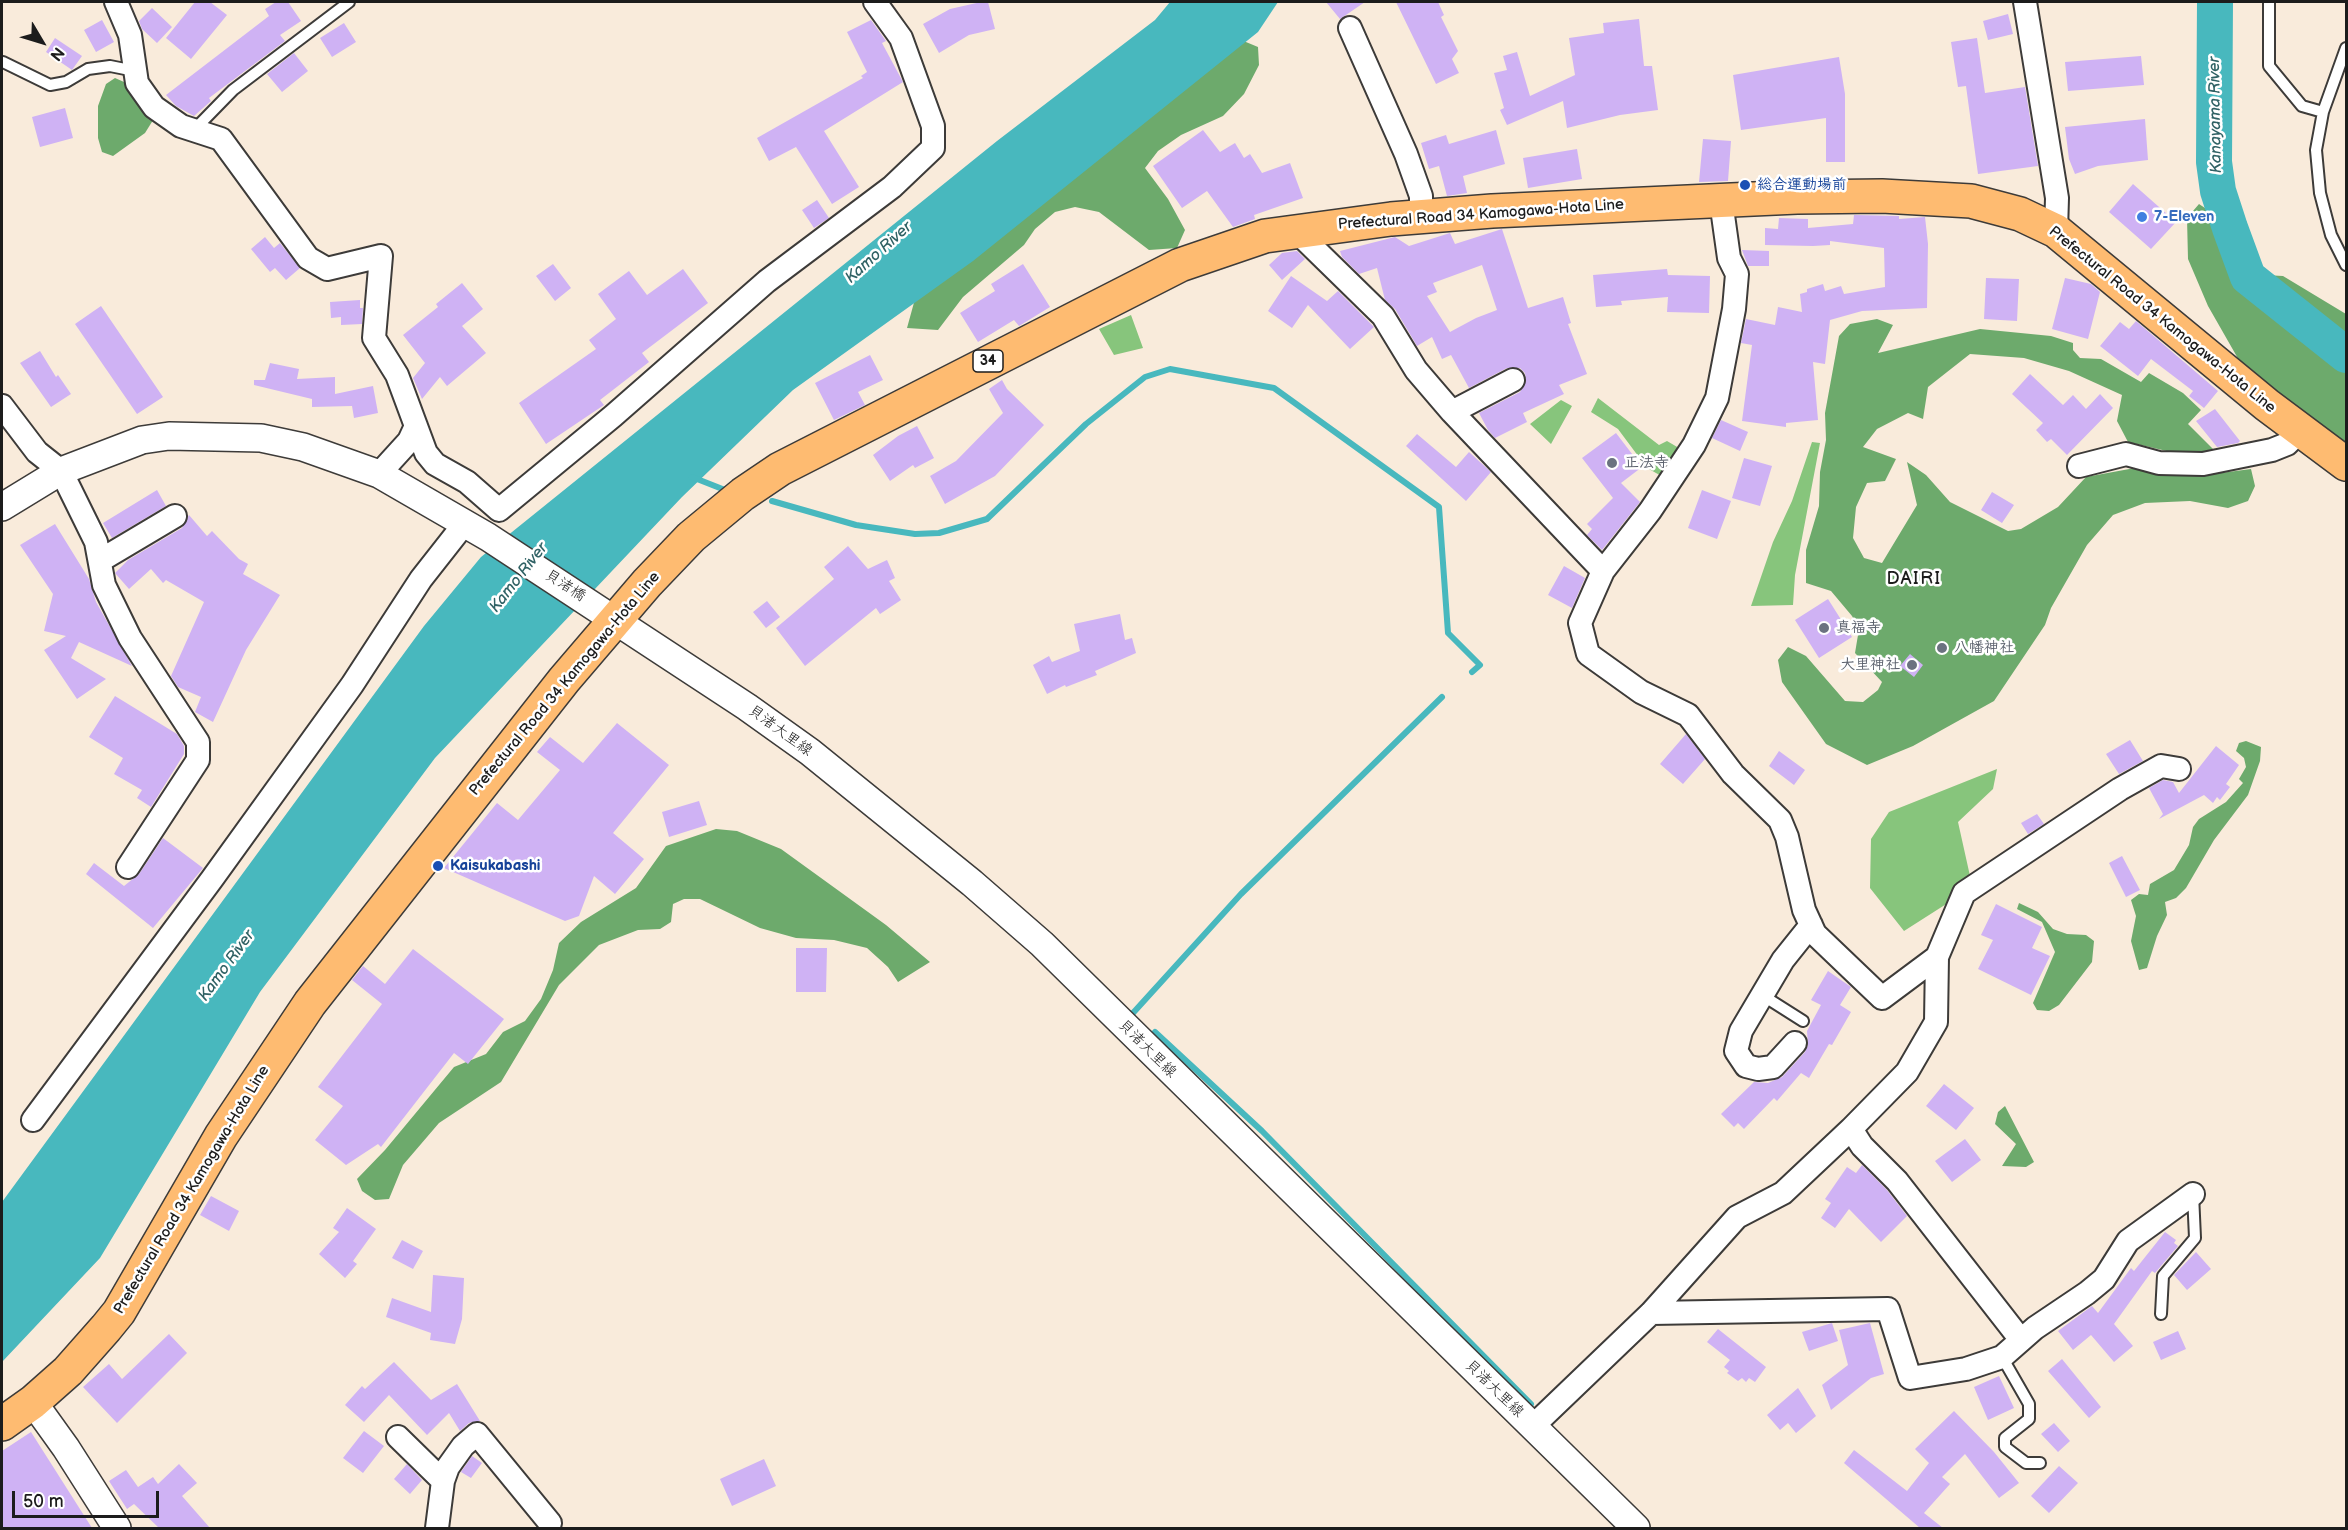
<!DOCTYPE html>
<meta charset="utf-8">
<style>
body{margin:0}
#map{position:relative;width:2348px;height:1530px;overflow:hidden;background:#f9ebdb;font-family:"Balsamiq Sans",sans-serif}
canvas{display:block}
.frame{position:absolute;inset:0;border:3px solid #1c1c1c;pointer-events:none}
.north{position:absolute;left:12px;top:12px;width:60px;height:60px;-webkit-text-stroke:4px #fff;paint-order:stroke;rotate:128deg;font-size:16px;font-weight:700;line-height:24px;text-align:center;color:#1c1c1c}
.north::after{content:'';display:block;margin:auto;width:21px;height:27px;background:#1c1c1c;clip-path:polygon(50% 0,100% 100%,50% 72%,0 100%)}
.scale{position:absolute;left:12px;top:1491px;width:147px;height:27px;box-sizing:border-box;border:3px solid #1c1c1c;border-top:0;padding-left:8px;font-size:18px;line-height:21px;white-space:nowrap;color:#1c1c1c;-webkit-text-stroke:4px #fff;paint-order:stroke}
</style>
<div id="map">
<canvas width="2348" height="1530"></canvas>
<div class="frame"></div>
<div class="north">N</div>
<div class="scale">50 m</div>
</div>
<script>
const context = document.querySelector('canvas').getContext('2d');
context.lineJoin = 'round';
function fillPath(path, color) {
  context.fillStyle = color;
  context.fill(path, 'evenodd');
}
function toPath(rows) {
  const path = new Path2D();
  for (const r of rows) {
    path.moveTo(r[0], r[1]);
    for (let i = 2; i < r.length; i += 2) path.lineTo(r[i], r[i + 1]);
  }
  return path;
}
function stroke(path, color, width, dash) {
  context.strokeStyle = color;
  context.lineWidth = width;
  context.lineCap = dash ? 'butt' : 'round';
  context.setLineDash(dash || []);
  context.stroke(path);
}
function drawText(font, color, halo, rows, align = 'center') {
  context.font = font + ' "Balsamiq Sans","Klee One",sans-serif';
  context.lineWidth = 5;
  context.setLineDash([]);
  context.textBaseline = 'middle';
  context.strokeStyle = halo;
  context.fillStyle = color;
  for (const [text, x, y, turn = 0] of rows) {
    context.save();
    context.translate(x, y);
    context.rotate((+turn || 0) * Math.PI / 180);
    context.textAlign = isNaN(turn) ? turn : align;
    if (halo) context.strokeText(text, 0, 0);
    context.fillText(text, 0, 0);
    context.restore();
  }
}
const green = toPath([
 [1131,315,1143,348,1114,355,1099,329],
 [1598,398,1659,445,1667,441,1684,451,1665,478,1647,468,1618,429,1591,412],
 [1561,400,1572,406,1551,444,1530,424],
 [1812,442,1820,443,1795,575,1793,605,1751,606,1773,542,1792,501],
 [1997,769,1993,789,1958,822,1970,876,1951,901,1904,931,1870,888,1871,839,1889,812]
]);
const forest = toPath([
 [1217,30,1258,47,1259,65,1244,94,1223,116,1181,135,1158,151,1145,168,1168,199,1185,230,1177,248,1149,250,1099,212,1075,207,1055,212,1035,229,1024,245,963,297,938,330,907,328,918,288],
 [115,78,124,82,145,100,155,117,145,133,113,156,102,152,98,138,98,106,106,84],
 [2199,204,2214,214,2230,254,2265,275,2283,276,2346,314,2346,447,2240,362,2208,306,2188,259,2187,218],
 [1877,319,1893,325,1878,353,1980,329,2051,336,2073,343,2073,350,2080,358,2101,359,2141,382,2149,373,2183,393,2201,410,2188,424,2215,451,2201,459,2128,442,2117,421,2122,395,2069,371,2024,358,1970,354,1928,387,1923,419,1908,413,1877,429,1863,447,1896,459,1885,481,1867,483,1856,507,1853,538,1864,558,1882,563,1917,505,1907,462,1926,475,1950,502,2008,531,2021,529,2058,507,2086,477,2151,465,2213,474,2251,469,2255,486,2248,501,2228,508,2190,501,2145,503,2113,515,2087,545,2051,608,2045,625,1994,701,1913,746,1867,765,1826,744,1782,682,1778,660,1788,647,1806,656,1845,701,1863,702,1878,690,1882,682,1855,653,1859,629,1852,616,1831,591,1806,583,1806,550,1819,506,1820,472,1826,440,1825,413,1839,336,1850,324],
 [2246,741,2261,747,2260,761,2248,795,2214,840,2186,888,2176,898,2165,902,2167,915,2157,936,2147,968,2139,970,2131,941,2136,916,2131,900,2139,894,2148,895,2150,884,2174,870,2189,845,2193,827,2199,819,2226,802,2243,783,2239,779,2246,767,2244,758,2236,751,2239,743],
 [716,829,737,831,781,849,886,925,930,962,898,982,888,967,867,948,834,940,796,938,760,928,700,899,684,899,673,904,671,922,660,929,638,930,599,945,559,985,501,1082,439,1123,403,1165,389,1199,375,1200,362,1191,357,1179,385,1150,454,1067,486,1054,503,1032,525,1021,541,999,553,970,559,943,581,922,636,888,666,846],
 [2019,903,2038,912,2053,929,2067,934,2086,935,2094,941,2092,962,2059,1005,2049,1011,2037,1010,2033,1003,2055,952,2042,922,2017,909],
 [2005,1106,2034,1162,2026,1167,2002,1166,2016,1144,1995,1124,1998,1112]
]);
const water = toPath([
 [1170,2,1278,2,1258,32,973,261,793,390,682,497,435,758,260,992,100,1258,2,1362,2,1202,424,626,481,557,997,141,1155,20]
]);
const stream = toPath([
 [692,477,725,490],
 [772,501,856,525,915,534,939,533,987,519,1086,424,1145,377,1170,369,1274,388,1439,507,1448,633,1480,665,1472,672],
 [1133,1013,1241,894,1442,697],
 [1155,1032,1262,1131,1531,1404]
]);
const river = toPath([
 [2215,2,2214,162,2218,191,2230,228,2248,277,2346,355]
]);
const building = toPath([
 [195,2,210,2,227,15,191,59,166,38],
 [276,2,288,2,301,21,280,35,285,41,209,98,211,101,194,116,176,106,166,95,269,16,265,9],
 [981,2,988,2,995,29,969,35,939,53,923,24,950,9],
 [1326,2,1365,2,1340,19],
 [1396,2,1438,2,1444,15,1441,17,1458,51,1452,59,1459,73,1436,84],
 [152,8,172,27,157,43,142,29,139,21],
 [2008,14,2013,34,1988,40,1983,21],
 [1639,19,1644,66,1652,66,1658,110,1620,115,1567,128,1563,101,1507,125,1500,110,1504,108,1494,73,1507,70,1503,56,1517,52,1530,96,1575,75,1569,38,1604,33,1603,23],
 [102,20,114,42,96,52,84,30],
 [871,20,886,41,882,43,903,82,824,131,859,187,832,204,796,147,769,161,757,138,863,78,861,76,867,72,847,32],
 [344,23,356,42,332,57,320,38],
 [55,38,82,56,72,70,46,52],
 [1977,38,1985,93,2025,87,2038,166,1978,174,1966,86,1958,87,1951,42],
 [294,53,308,71,282,92,267,74],
 [2141,56,2144,85,2068,91,2065,62],
 [1839,57,1845,94,1845,162,1826,162,1826,118,1741,130,1733,75],
 [65,108,73,138,40,147,32,117],
 [2145,119,2148,160,2098,166,2075,174,2069,159,2065,127],
 [1203,130,1220,152,1235,143,1244,158,1250,154,1262,173,1290,163,1303,198,1254,215,1255,219,1233,227,1207,191,1182,208,1153,166],
 [1496,130,1505,164,1463,176,1467,193,1447,196,1439,166,1429,169,1421,143,1446,135,1449,144],
 [1703,139,1731,141,1728,181,1699,182],
 [1577,149,1582,179,1528,188,1523,158],
 [2133,184,2176,222,2151,249,2109,212],
 [817,200,829,218,814,228,802,210],
 [1854,215,1899,216,1899,219,1925,217,1928,244,1927,308,1862,311,1830,320,1825,364,1813,362,1818,420,1786,423,1786,427,1742,421,1752,345,1741,343,1746,319,1775,325,1778,307,1802,312,1800,294,1807,292,1807,289,1823,284,1825,291,1841,286,1844,294,1885,287,1884,248,1830,241,1830,245,1813,246,1765,245,1765,228,1778,229,1779,218,1808,219,1808,228,1853,224],
 [1502,229,1528,308,1563,297,1571,323,1568,324,1587,374,1559,385,1564,394,1523,413,1527,422,1495,438,1488,430,1479,413,1520,392,1526,381,1525,373,1520,368,1507,368,1469,388,1451,355,1442,359,1432,337,1417,346,1395,309,1385,300,1377,268,1359,274,1342,257,1340,251,1395,237,1409,246,1450,233,1455,244],
 [1482,265,1497,310,1476,318,1450,332,1427,296,1437,292,1433,283],
 [265,237,274,248,280,243,300,268,286,280,275,268,270,272,251,249],
 [1742,250,1769,251,1769,266,1748,266],
 [1297,251,1305,259,1282,280,1269,265,1282,253],
 [553,264,571,288,555,301,536,276],
 [1023,264,1050,307,1019,326,1014,320,978,342,960,313,995,291,991,284],
 [683,269,708,303,642,353,649,362,600,400,604,405,546,444,519,403,596,349,589,340,616,319,598,294,629,271,647,295],
 [1667,269,1668,275,1710,276,1709,313,1667,312,1668,297,1621,301,1622,305,1596,307,1593,275],
 [1291,276,1327,301,1338,291,1374,327,1350,349,1308,305,1292,328,1268,311],
 [1986,278,2019,279,2017,321,1984,319],
 [2065,278,2091,284,2100,292,2088,339,2052,329],
 [462,283,483,309,462,326,486,353,447,386,440,377,422,399,413,378,425,363,403,335,438,307,436,304],
 [360,300,360,308,363,308,362,324,341,325,341,317,331,318,330,302],
 [101,306,163,397,137,414,75,324],
 [2136,321,2218,391,2204,408,2189,396,2193,391,2151,359,2138,376,2100,346,2120,322,2129,329],
 [40,351,56,377,58,375,71,394,51,407,20,363],
 [870,355,883,380,858,392,865,405,834,420,815,383],
 [270,363,299,369,297,379,335,377,335,394,373,386,378,413,354,418,352,406,312,407,312,399,254,385,254,380,265,380],
 [2030,374,2063,405,2073,395,2086,409,2100,394,2113,408,2067,455,2051,439,2047,442,2036,430,2043,423,2012,394],
 [1002,380,1007,389,1044,425,995,476,945,504,930,476,956,461,1003,413,989,389],
 [2215,409,2240,441,2238,443,2217,447,2196,421],
 [1721,420,1748,432,1740,451,1712,438],
 [917,426,934,458,915,468,913,465,890,481,873,455,898,436],
 [1616,433,1642,467,1621,483,1640,502,1602,550,1587,535,1592,529,1587,524,1613,498,1582,458],
 [1417,434,1456,467,1469,452,1491,472,1466,501,1406,446],
 [1744,458,1772,466,1760,506,1732,498],
 [157,490,166,506,112,538,103,523],
 [1702,490,1731,501,1717,539,1688,528],
 [1992,492,2014,505,2002,523,1981,510],
 [189,515,207,536,212,531,239,559,248,564,243,574,280,595,246,650,213,722,195,712,201,697,178,687,171,676,204,602,166,580,163,583,151,569,129,589,115,573,128,560,182,528],
 [55,524,89,579,96,602,132,666,79,642,71,658,106,679,77,699,44,650,66,636,44,631,53,594,20,545],
 [848,546,868,569,887,560,895,578,889,581,901,600,880,614,876,608,805,666,776,628,834,579,824,567],
 [1564,566,1585,578,1572,608,1548,595],
 [1828,599,1852,637,1819,658,1795,620],
 [767,601,780,617,766,628,753,612],
 [1120,614,1125,640,1132,638,1136,653,1095,671,1097,675,1066,687,1065,685,1047,694,1033,665,1049,656,1052,662,1080,651,1074,624],
 [1910,654,1923,665,1914,677,1900,666],
 [115,696,177,734,184,746,184,754,151,807,137,798,142,790,114,774,123,758,89,737],
 [617,723,669,765,613,833,644,859,615,894,594,876,579,916,565,921,444,868,497,803,518,820,560,770,537,752,550,737,583,763],
 [1686,734,1705,759,1683,784,1660,764],
 [2130,740,2143,761,2119,774,2106,754],
 [2216,746,2239,765,2226,784,2230,787,2220,800,2217,797,2213,803,2204,795,2159,819,2163,814,2149,788,2163,780,2173,782,2179,793],
 [1779,751,1805,770,1794,785,1769,766],
 [699,801,707,825,669,837,662,812],
 [2037,814,2044,824,2028,834,2021,823],
 [163,838,203,868,153,928,86,874,94,863,124,886,139,874],
 [2122,856,2140,890,2126,897,2109,863],
 [1996,904,2042,927,2032,948,2050,956,2031,995,1978,969,1993,940,1981,935],
 [796,948,827,948,826,992,796,992],
 [413,949,504,1019,468,1064,454,1053,381,1147,378,1144,346,1165,315,1140,343,1106,318,1087,382,1004,352,980,363,966,385,984],
 [1828,971,1851,987,1840,1005,1851,1012,1832,1045,1829,1044,1809,1078,1801,1073,1777,1101,1774,1098,1744,1129,1738,1123,1734,1127,1721,1114,1754,1082,1768,1083,1782,1077,1805,1052,1808,1045,1807,1031,1821,1005,1811,1000],
 [1944,1084,1974,1108,1956,1130,1926,1106],
 [1965,1139,1981,1160,1952,1182,1935,1161],
 [1862,1165,1887,1190,1907,1216,1881,1242,1849,1209,1835,1228,1821,1218,1831,1203,1825,1199,1847,1167,1856,1173],
 [211,1196,239,1211,229,1231,200,1215],
 [347,1208,376,1229,353,1261,357,1264,345,1278,319,1254,339,1232,333,1228],
 [2165,1232,2176,1240,2174,1243,2178,1246,2155,1273,2152,1271,2114,1324,2133,1346,2114,1362,2091,1335,2073,1350,2058,1331,2092,1306,2098,1313,2131,1268,2134,1271],
 [402,1240,423,1251,413,1269,392,1258],
 [2196,1252,2211,1269,2187,1290,2174,1275],
 [433,1275,464,1278,462,1319,455,1344,430,1340,431,1333,386,1317,392,1298,431,1312],
 [1832,1323,1838,1341,1809,1351,1802,1332],
 [1870,1323,1884,1374,1871,1378,1831,1410,1822,1385,1848,1365,1839,1330],
 [1718,1329,1766,1367,1755,1382,1749,1378,1746,1382,1742,1378,1738,1381,1727,1373,1729,1371,1724,1367,1730,1360,1707,1342],
 [2178,1331,2186,1349,2161,1360,2153,1342],
 [169,1334,187,1353,117,1423,83,1387,109,1364,122,1379],
 [2062,1359,2101,1407,2089,1418,2048,1371],
 [394,1362,431,1400,457,1384,480,1421,469,1423,460,1431,449,1413,427,1435,389,1395,364,1422,345,1405,362,1386,365,1389],
 [1999,1376,2014,1408,1988,1420,1974,1387],
 [1798,1388,1816,1416,1796,1433,1788,1423,1780,1430,1767,1415],
 [1954,1411,1994,1452,2019,1483,1999,1498,1965,1454,1942,1477,1950,1484,1924,1513,1943,1528,1920,1528,1844,1463,1854,1450,1907,1491,1929,1463,1915,1449],
 [2054,1423,2070,1441,2058,1452,2041,1434],
 [364,1431,384,1446,363,1473,343,1458],
 [31,1432,92,1528,2,1528,2,1451],
 [472,1456,482,1463,471,1478,461,1472],
 [764,1459,776,1486,732,1506,720,1479],
 [179,1464,197,1483,182,1496,210,1528,159,1528,134,1504,127,1509,109,1481,126,1470,138,1487,153,1477,158,1484],
 [407,1464,422,1480,410,1494,394,1479],
 [2059,1466,2078,1483,2049,1513,2031,1496]
]);
const service = toPath([
 [2269,2,2269,66,2302,106,2323,112],
 [2346,48,2323,112,2316,150,2320,193,2331,235,2346,265],
 [3,62,50,85,66,82,88,69,110,66,135,71],
 [194,130,233,90,349,2],
 [1762,995,1803,1021],
 [2161,1314,2163,1276,2195,1238,2193,1194],
 [2002,1357,2029,1404,2029,1419,2005,1438,2005,1447,2026,1463,2040,1463]
]);
const minor = toPath([
 [116,2,130,35,137,83,154,107,181,126,221,139,308,258,327,269,381,256,374,338,397,375,426,453,435,464,467,482,499,510,613,416,767,281,892,187,933,148,933,126,901,38,875,2],
 [2025,2,2057,198,2056,231],
 [1350,28,1406,154,1421,196,1421,217],
 [1295,230,1383,316,1416,370,1452,412,1603,571,1580,623,1588,654,1641,692,1688,715,1733,774,1780,820,1787,837,1804,910,1815,934,1882,998,1937,957,1936,1022,1907,1072,1851,1129,1862,1146,1897,1181,2021,1340],
 [2,406,37,452,61,471,96,542,104,585,130,638,198,742,198,760,128,867],
 [1452,412,1513,380],
 [2079,466,2126,454,2159,463,2203,464,2272,450,2287,444,2300,431],
 [379,474,409,441,416,426],
 [101,560,175,516],
 [1603,571,1650,511,1694,445,1717,398,1734,309,1737,274,1729,258,1721,201],
 [1937,957,1964,893,2120,789,2161,766,2179,769],
 [1795,1043,1773,1067,1758,1069,1746,1066,1736,1051,1741,1031,1783,960,1811,925],
 [33,1120,212,879,352,685,421,579,465,523],
 [1651,1313,1888,1309,1910,1378,1966,1369,2002,1357,2035,1328,2087,1293,2104,1279,2128,1241,2193,1194],
 [1532,1427,1651,1313,1737,1217,1783,1193,1851,1129],
 [398,1437,443,1481],
 [437,1528,443,1481,448,1467,463,1446,477,1434,550,1523]
]);
const tertiary = toPath([
 [2,507,61,471,142,440,169,436,261,438,303,447,379,474,488,537,747,707,810,752,972,883,1042,944,1636,1528],
 [33,1402,66,1448,117,1528]
]);
const primary = toPath([
 [2,1424,33,1402,68,1371,106,1328,119,1312,221,1136,310,1003,564,680,647,583,691,537,743,494,780,469,1180,265,1265,236,1391,219,1492,211,1797,197,1882,196,1971,201,2020,214,2056,231,2267,405,2346,464]
]);
const markers = [
 [1745,185,6,"#1a4fb4"],
 [2142,217,6,"#3f7fe0"],
 [1612,463,6,"#6b7280"],
 [1824,628,6,"#6b7280"],
 [1942,648,6,"#6b7280"],
 [1912,665,6,"#6b7280"],
 [438,866,6,"#1a4fb4"]
];
const shields = [
 [988,361,30]
];
const shieldNames = [
 ["34",988,361]
];
const transitNames = [
 ["総合運動場前",1757,185],
 ["Kaisukabashi",450,866]
];
const streetNames = [
 ["Prefectural Road 34 Kamogawa-Hota Line",1481,215,-4],
 ["Prefectural Road 34 Kamogawa-Hota Line",2162,320,39],
 ["貝渚橋",565,586,33],
 ["Prefectural Road 34 Kamogawa-Hota Line",565,684,-50],
 ["貝渚大里線",780,731,36],
 ["貝渚大里線",1147,1049,45],
 ["Prefectural Road 34 Kamogawa-Hota Line",192,1190,-59],
 ["貝渚大里線",1494,1389,44]
];
const shopNames = [
 ["7-Eleven",2154,217]
];
const worshipNames = [
 ["正法寺",1624,463],
 ["真福寺",1836,628],
 ["八幡神社",1954,648],
 ["大里神社",1900,665,"right"]
];
const waterNames = [
 ["Kanayama River",2216,115,-91],
 ["Kamo River",879,253,-42],
 ["Kamo River",519,578,-52],
 ["Kamo River",227,966,-54]
];
const quarterNames = [
 ["DAIRI",1914,579]
];
fillPath(green, '#87c57c');
fillPath(forest, '#6daa6c');
fillPath(water, '#48b8be');
stroke(stream, '#48b8be', 6);
stroke(river, '#48b8be', 36);
fillPath(building, '#cfb2f4');
stroke(service, '#3d3b39', 14);
stroke(minor, '#3d3b39', 26);
stroke(tertiary, '#3d3b39', 30);
stroke(primary, '#3d3b39', 36);
stroke(service, '#fff', 10);
stroke(minor, '#fff', 22);
stroke(tertiary, '#fff', 27);
stroke(primary, '#febb71', 33);
for (const [x, y, r, color] of markers) {
  const dot = new Path2D();
  dot.arc(x, y, r, 0, 2 * Math.PI);
  context.fillStyle = color;
  context.fill(dot);
  stroke(dot, '#fff', 2);
}
for (const [x, y, w] of shields) {
  const box = new Path2D();
  box.roundRect(x - w / 2, y - 11, w, 22, 4.5);
  context.fillStyle = '#fff';
  context.fill(box);
  stroke(box, '#1c1c1c', 1.5);
}
drawText('bold 14px', '#1c1c1c', null, shieldNames);
drawText('bold 15px', '#164399', '#fff', transitNames, 'left');
drawText('15px', '#1c1c1c', '#fff', streetNames);
drawText('bold 15px', '#366cbe', '#fff', shopNames, 'left');
drawText('bold 15px', '#5b616d', '#fff', worshipNames, 'left');
drawText('italic 16px', '#306265', '#fff', waterNames);
context.letterSpacing = '1.5px';
drawText('18px', '#1c1c1c', '#fff', quarterNames);
context.letterSpacing = '0px';
</script>
